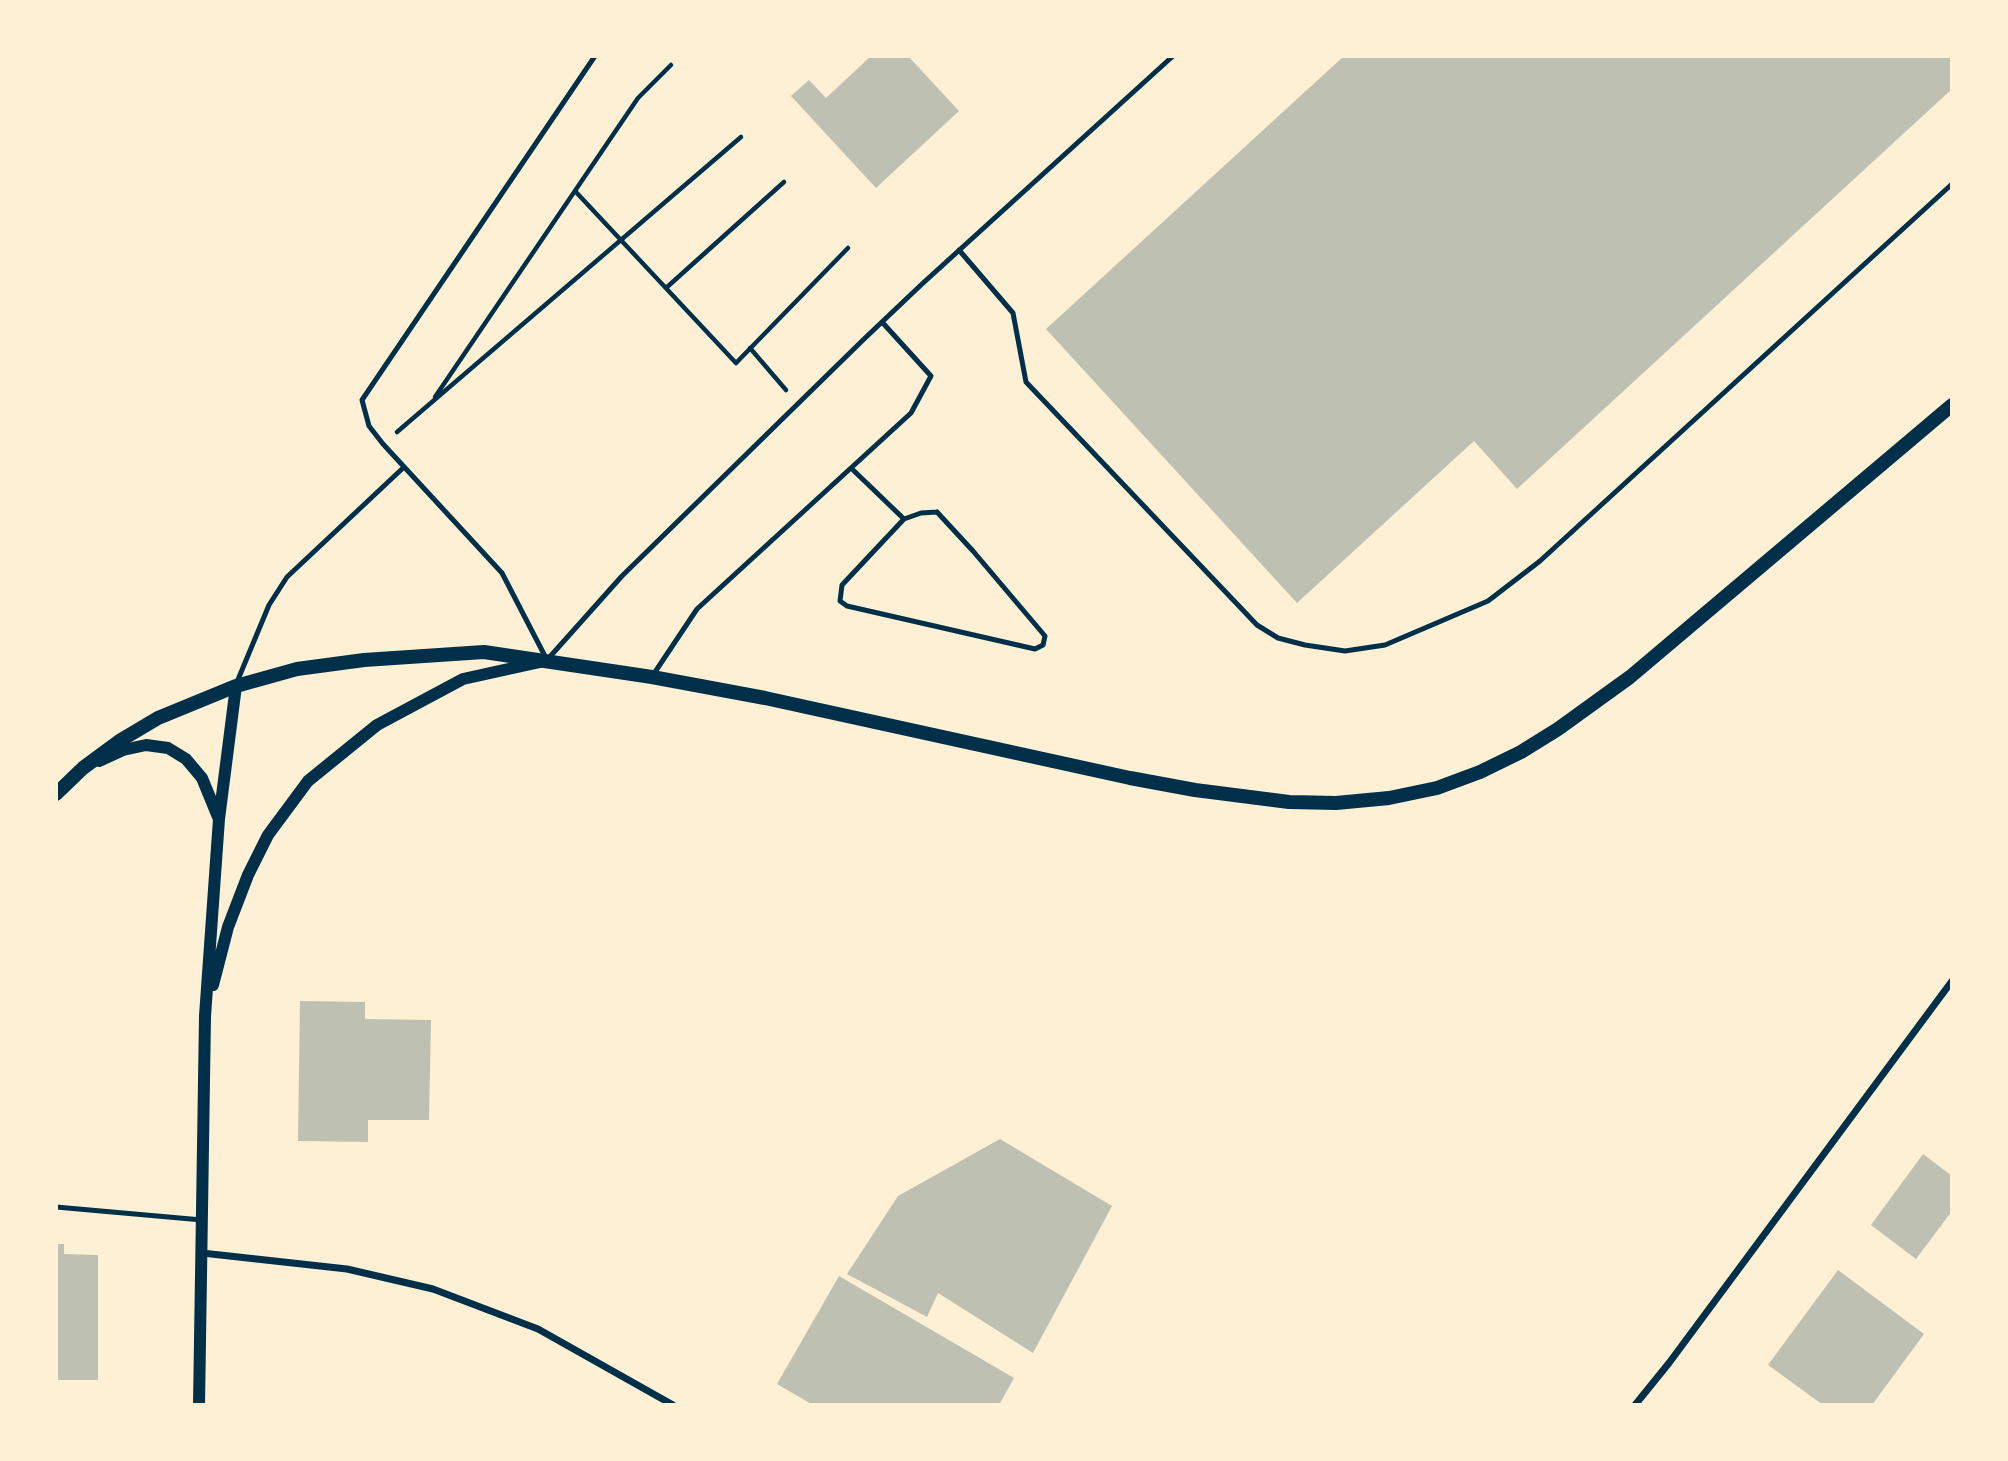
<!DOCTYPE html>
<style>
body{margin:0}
#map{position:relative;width:2008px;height:1461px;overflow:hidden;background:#fdf0d5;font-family:"PT Sans",sans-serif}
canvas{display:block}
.frame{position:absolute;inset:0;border:58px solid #fdf0d5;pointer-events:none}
</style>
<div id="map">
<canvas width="2008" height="1461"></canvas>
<div class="frame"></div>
</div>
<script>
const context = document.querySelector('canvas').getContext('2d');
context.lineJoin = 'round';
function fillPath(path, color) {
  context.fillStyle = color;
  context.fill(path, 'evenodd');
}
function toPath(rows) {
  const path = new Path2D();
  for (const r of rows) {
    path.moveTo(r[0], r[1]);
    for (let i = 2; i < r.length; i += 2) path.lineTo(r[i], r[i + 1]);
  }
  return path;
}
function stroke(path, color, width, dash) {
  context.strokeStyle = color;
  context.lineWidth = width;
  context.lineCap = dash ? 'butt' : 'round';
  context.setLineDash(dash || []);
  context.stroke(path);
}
const building = toPath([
 [871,56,908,56,959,111,876,188,791,96,809,80,826,98],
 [1344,56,1952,56,1952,89,1517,489,1474,441,1297,603,1046,329],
 [300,1001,365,1002,365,1019,431,1020,429,1120,368,1120,368,1142,298,1141],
 [1000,1139,1112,1206,1033,1353,938,1293,927,1317,847,1274,898,1196],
 [1923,1154,1952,1176,1952,1211,1916,1259,1871,1225],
 [56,1244,64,1244,64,1254,98,1255,98,1380,56,1380],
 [1838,1270,1924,1334,1872,1405,1823,1405,1768,1365],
 [839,1276,1014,1378,999,1405,813,1405,777,1384]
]);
const path = toPath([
 [575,191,736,363,848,248],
 [666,288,784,182],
 [750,348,786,390],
 [435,397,638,98,671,65],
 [397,432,741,137]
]);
const service = toPath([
 [595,56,362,400,369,426,383,444,502,573,547,660,622,576,863,340,922,284,1173,56],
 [959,250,1013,313,1026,382,1257,625,1278,638,1305,645,1345,651,1385,645,1488,601,1540,561,1952,184],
 [851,468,904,519],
 [937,512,973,551,1045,636,1043,645,1035,649,847,606,840,601,842,585,904,519,921,513,937,512],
 [653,675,697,609,911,413,931,376,882,322],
 [237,682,269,605,287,577,403,468],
 [56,1207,202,1220]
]);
const minor = toPath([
 [202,1253,347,1269,433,1289,538,1329,673,1405],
 [1635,1405,1669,1363,1952,981]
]);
const tertiary = toPath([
 [99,761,123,750,146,745,168,748,186,759,202,778,218,817],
 [213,985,228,927,248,875,268,835,308,781,377,725,463,679,540,662],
 [199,1405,205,1016,219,819,236,686]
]);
const secondary = toPath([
 [56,794,83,768,121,740,158,718,236,686,297,669,364,660,484,652,652,677,765,698,1130,778,1195,790,1289,802,1336,803,1389,798,1437,788,1480,772,1521,752,1558,729,1630,677,1952,405]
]);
fillPath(building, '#bec0b2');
stroke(path, '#003049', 4.5);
stroke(service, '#003049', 5);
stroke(minor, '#003049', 7);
stroke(tertiary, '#003049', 12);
stroke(secondary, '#003049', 14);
</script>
